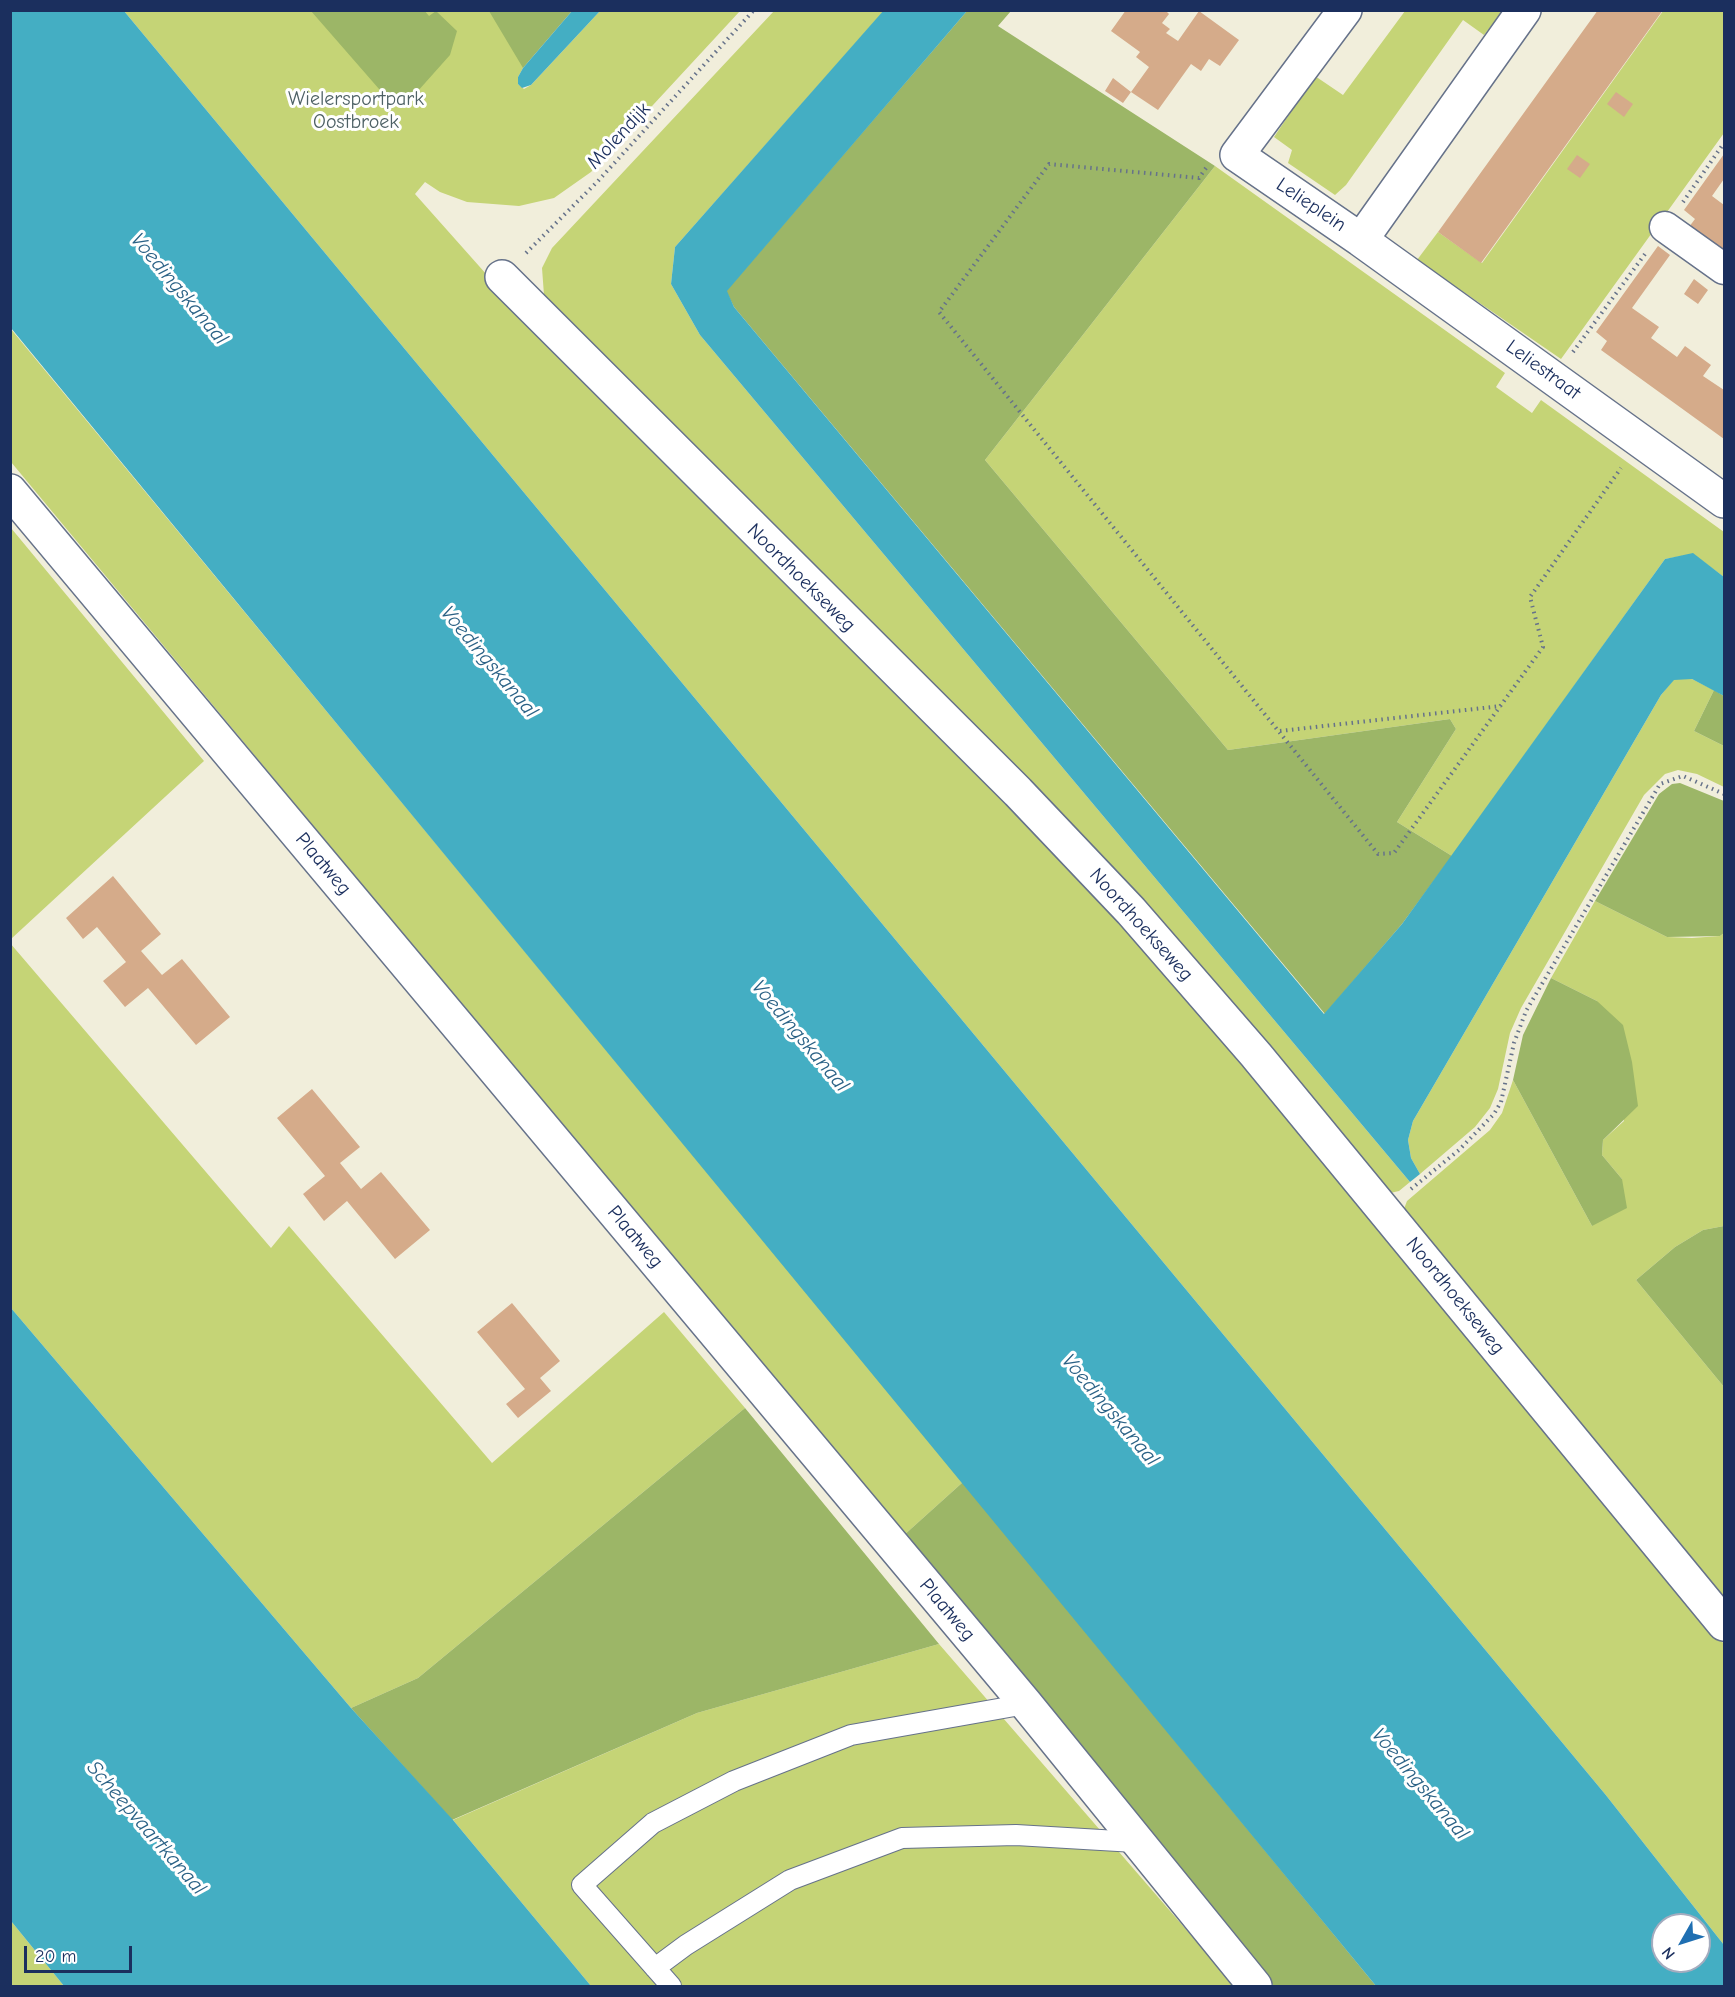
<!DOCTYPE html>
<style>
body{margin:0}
#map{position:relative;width:1735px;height:1997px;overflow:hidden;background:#f1eedb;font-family:"Comic Neue",sans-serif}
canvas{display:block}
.frame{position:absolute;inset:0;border:12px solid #1b2f5e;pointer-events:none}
.north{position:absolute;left:1651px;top:1913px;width:60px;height:60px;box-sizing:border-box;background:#fff;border:2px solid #a4acbf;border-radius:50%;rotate:231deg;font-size:16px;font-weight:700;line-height:24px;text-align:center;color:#1b2f5e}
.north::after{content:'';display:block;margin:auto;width:21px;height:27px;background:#1f6fb2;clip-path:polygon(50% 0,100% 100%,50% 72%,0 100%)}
.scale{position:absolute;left:24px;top:1946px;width:108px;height:27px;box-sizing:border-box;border:3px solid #1b2f5e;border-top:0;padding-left:8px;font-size:18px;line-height:21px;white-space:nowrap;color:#1b2f5e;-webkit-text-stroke:4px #fff;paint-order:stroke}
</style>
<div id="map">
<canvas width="1735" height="1997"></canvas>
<div class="frame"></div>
<div class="north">N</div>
<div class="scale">20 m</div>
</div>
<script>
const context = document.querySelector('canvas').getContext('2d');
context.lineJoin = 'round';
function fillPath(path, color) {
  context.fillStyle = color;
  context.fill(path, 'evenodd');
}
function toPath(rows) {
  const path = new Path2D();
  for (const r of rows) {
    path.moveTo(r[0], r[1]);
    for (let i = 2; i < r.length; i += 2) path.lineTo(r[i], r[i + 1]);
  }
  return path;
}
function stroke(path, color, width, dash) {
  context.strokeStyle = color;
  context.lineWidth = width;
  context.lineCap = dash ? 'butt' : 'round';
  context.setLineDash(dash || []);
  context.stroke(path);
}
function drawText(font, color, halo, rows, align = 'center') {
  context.font = font + ' "Comic Neue",sans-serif';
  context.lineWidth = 6;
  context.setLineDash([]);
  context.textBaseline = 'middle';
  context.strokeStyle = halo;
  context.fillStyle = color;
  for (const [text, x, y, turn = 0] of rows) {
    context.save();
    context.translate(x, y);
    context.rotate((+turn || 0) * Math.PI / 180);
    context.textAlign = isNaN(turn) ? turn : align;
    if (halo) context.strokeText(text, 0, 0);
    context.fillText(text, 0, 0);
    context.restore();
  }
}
const green = toPath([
 [124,11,528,11,523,68,518,77,518,84,524,89,531,85,600,11,740,11,591,172,554,198,519,206,467,202,440,192,425,182,415,194,511,302,1103,896,1724,1644,1724,1945,1605,1794],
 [774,11,884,11,675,247,671,284,700,335,1410,1182,1399,1191,1386,1194,558,321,544,295,542,268,552,248],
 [1405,11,1503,11,1484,35,1463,20,1346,185,1335,195,1288,163,1292,150,1274,137,1315,76,1343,95],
 [1663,11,1724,11,1724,133,1561,359,1417,260,1438,232,1482,263],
 [1215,166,1505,373,1496,387,1532,413,1541,400,1724,532,1724,577,1693,554,1665,559,1452,856,1397,822,1456,729,1450,719,1228,750,985,460],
 [10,328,963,1482,903,1536,11,462],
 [11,528,204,761,11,939],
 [1674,679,1692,679,1714,690,1694,731,1724,746,1724,787,1697,774,1678,770,1665,774,1644,795,1521,1008,1510,1033,1498,1089,1490,1108,1475,1127,1420,1174,1411,1158,1408,1140,1413,1121,1661,695],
 [1595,901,1667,937,1692,938,1720,936,1724,933,1724,1226,1703,1230,1675,1247,1636,1280,1724,1387,1724,1607,1402,1214,1407,1201,1490,1130,1502,1113,1513,1080,1592,1226,1622,1179,1602,1155,1603,1140,1624,1121,1597,1001,1551,978],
 [10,943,271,1248,289,1226,492,1463,664,1312,745,1408,418,1678,351,1708,11,1308],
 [939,1644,1235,1986,591,1986,453,1820,697,1713],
 [11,1921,64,1986,11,1986]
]);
const forest = toPath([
 [424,10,429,16,436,11,457,31,450,55,417,92,398,98,386,97,311,11],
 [489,11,572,11,523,68],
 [967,11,1011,11,998,26,1215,166,985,460,1228,750,1450,719,1456,729,1397,822,1452,856,1402,924,1325,1014,734,307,726,291],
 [1714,690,1724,696,1724,746,1694,731],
 [1680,783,1724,801,1724,933,1720,936,1667,937,1595,901,1659,794,1672,784],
 [1551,978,1597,1001,1623,1025,1632,1062,1638,1106,1603,1140,1602,1155,1622,1179,1627,1208,1592,1226,1513,1080,1523,1035],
 [1724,1226,1724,1387,1636,1280,1675,1247,1703,1230],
 [745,1408,939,1644,697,1713,452,1820,351,1708,418,1678],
 [963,1482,1376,1986,1274,1986,903,1536]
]);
const water = toPath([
 [884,10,967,11,727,291,734,307,1324,1014,1402,924,1665,559,1693,553,1724,577,1724,696,1692,679,1674,680,1661,695,1413,1121,1408,1140,1411,1158,1420,1174,1410,1182,700,335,671,284,675,247],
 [10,11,124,11,1605,1794,1724,1945,1724,1986,1376,1986,11,328],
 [1663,1925,1699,1925,1699,1961,1663,1961],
 [572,11,600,11,531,85,522,88,518,84,518,77,523,68],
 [11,1308,351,1708,453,1820,591,1986,64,1986,11,1921]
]);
const building = toPath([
 [1126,10,1165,10,1169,14,1162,23,1170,29,1166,33,1178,41,1199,11,1239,40,1220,66,1209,59,1201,71,1191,64,1158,110,1131,92,1149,67,1136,57,1140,52,1111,31],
 [1598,10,1663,10,1481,263,1438,232],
 [1113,78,1131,92,1123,103,1105,91],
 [1616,92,1633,104,1624,117,1607,104],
 [1724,154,1724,179,1712,196,1724,205,1724,253,1689,227,1695,219,1684,210],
 [1577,155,1590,164,1580,178,1567,169],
 [1658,246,1670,255,1632,308,1659,327,1651,338,1677,357,1685,346,1711,365,1703,376,1724,390,1724,439,1601,350,1607,341,1596,332],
 [1694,279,1708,290,1698,304,1684,294],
 [113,876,161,934,141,951,162,975,182,959,230,1017,196,1045,148,988,125,1007,103,981,126,962,97,927,83,939,66,918],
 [312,1089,360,1147,340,1163,361,1189,381,1172,430,1230,395,1259,347,1201,324,1221,303,1194,325,1176,277,1118],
 [512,1303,560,1361,540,1378,551,1391,518,1418,506,1404,525,1389,477,1332]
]);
const path = toPath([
 [1206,168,1199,178,1049,164,939,312,1378,854,1394,853,1543,647,1530,597,1621,468],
 [1683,202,1724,143],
 [526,253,598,181,754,10],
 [1573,352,1645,254],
 [1280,731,1501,706],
 [1411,1189,1459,1150,1494,1114,1501,1102,1514,1043,1526,1011,1660,784,1683,776,1724,794]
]);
const service = toPath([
 [655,1968,686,1945,790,1880,902,1838,1016,1835,1135,1842],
 [671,1986,582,1885,653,1823,734,1781,851,1735,1026,1704]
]);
const pedestrian = toPath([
 [1665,227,1724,269]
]);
const minor = toPath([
 [1345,10,1237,155,1361,240,1524,10],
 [1361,240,1724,501],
 [502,277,1018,792,1131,911,1256,1055,1724,1624],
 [10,491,1026,1704,1255,1986]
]);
const parkNames = [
 ["Wielersportpark",356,99],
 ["Oostbroek",356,122]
];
const streetNames = [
 ["Molendijk",619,136,-47],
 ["Lelieplein",1311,205,34],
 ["Leliestraat",1543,370,36],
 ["Noordhoekseweg",801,578,45],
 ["Plaatweg",323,864,50],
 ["Noordhoekseweg",1141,925,48],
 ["Plaatweg",635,1237,50],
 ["Noordhoekseweg",1455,1296,51],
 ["Plaatweg",947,1610,50]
];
const waterNames = [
 ["Voedingskanaal",179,289,50],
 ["Voedingskanaal",489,662,50],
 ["Voedingskanaal",800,1036,50],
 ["Voedingskanaal",1110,1410,50],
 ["Voedingskanaal",1420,1784,50],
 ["Scheepvaartkanaal",146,1828,49]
];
fillPath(green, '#c5d476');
fillPath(forest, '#9cb667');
fillPath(water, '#44aec3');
fillPath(building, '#d5ab8a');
stroke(service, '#66728a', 22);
stroke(pedestrian, '#66728a', 33);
stroke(minor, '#66728a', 36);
stroke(path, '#66728a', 4, [1.5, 4.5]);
stroke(service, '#fff', 20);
stroke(pedestrian, '#fff', 30);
stroke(minor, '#fff', 33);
drawText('20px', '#4e6165', '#fff', parkNames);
drawText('20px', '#1b2f5e', '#fff', streetNames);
drawText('italic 21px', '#2b6286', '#fff', waterNames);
</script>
